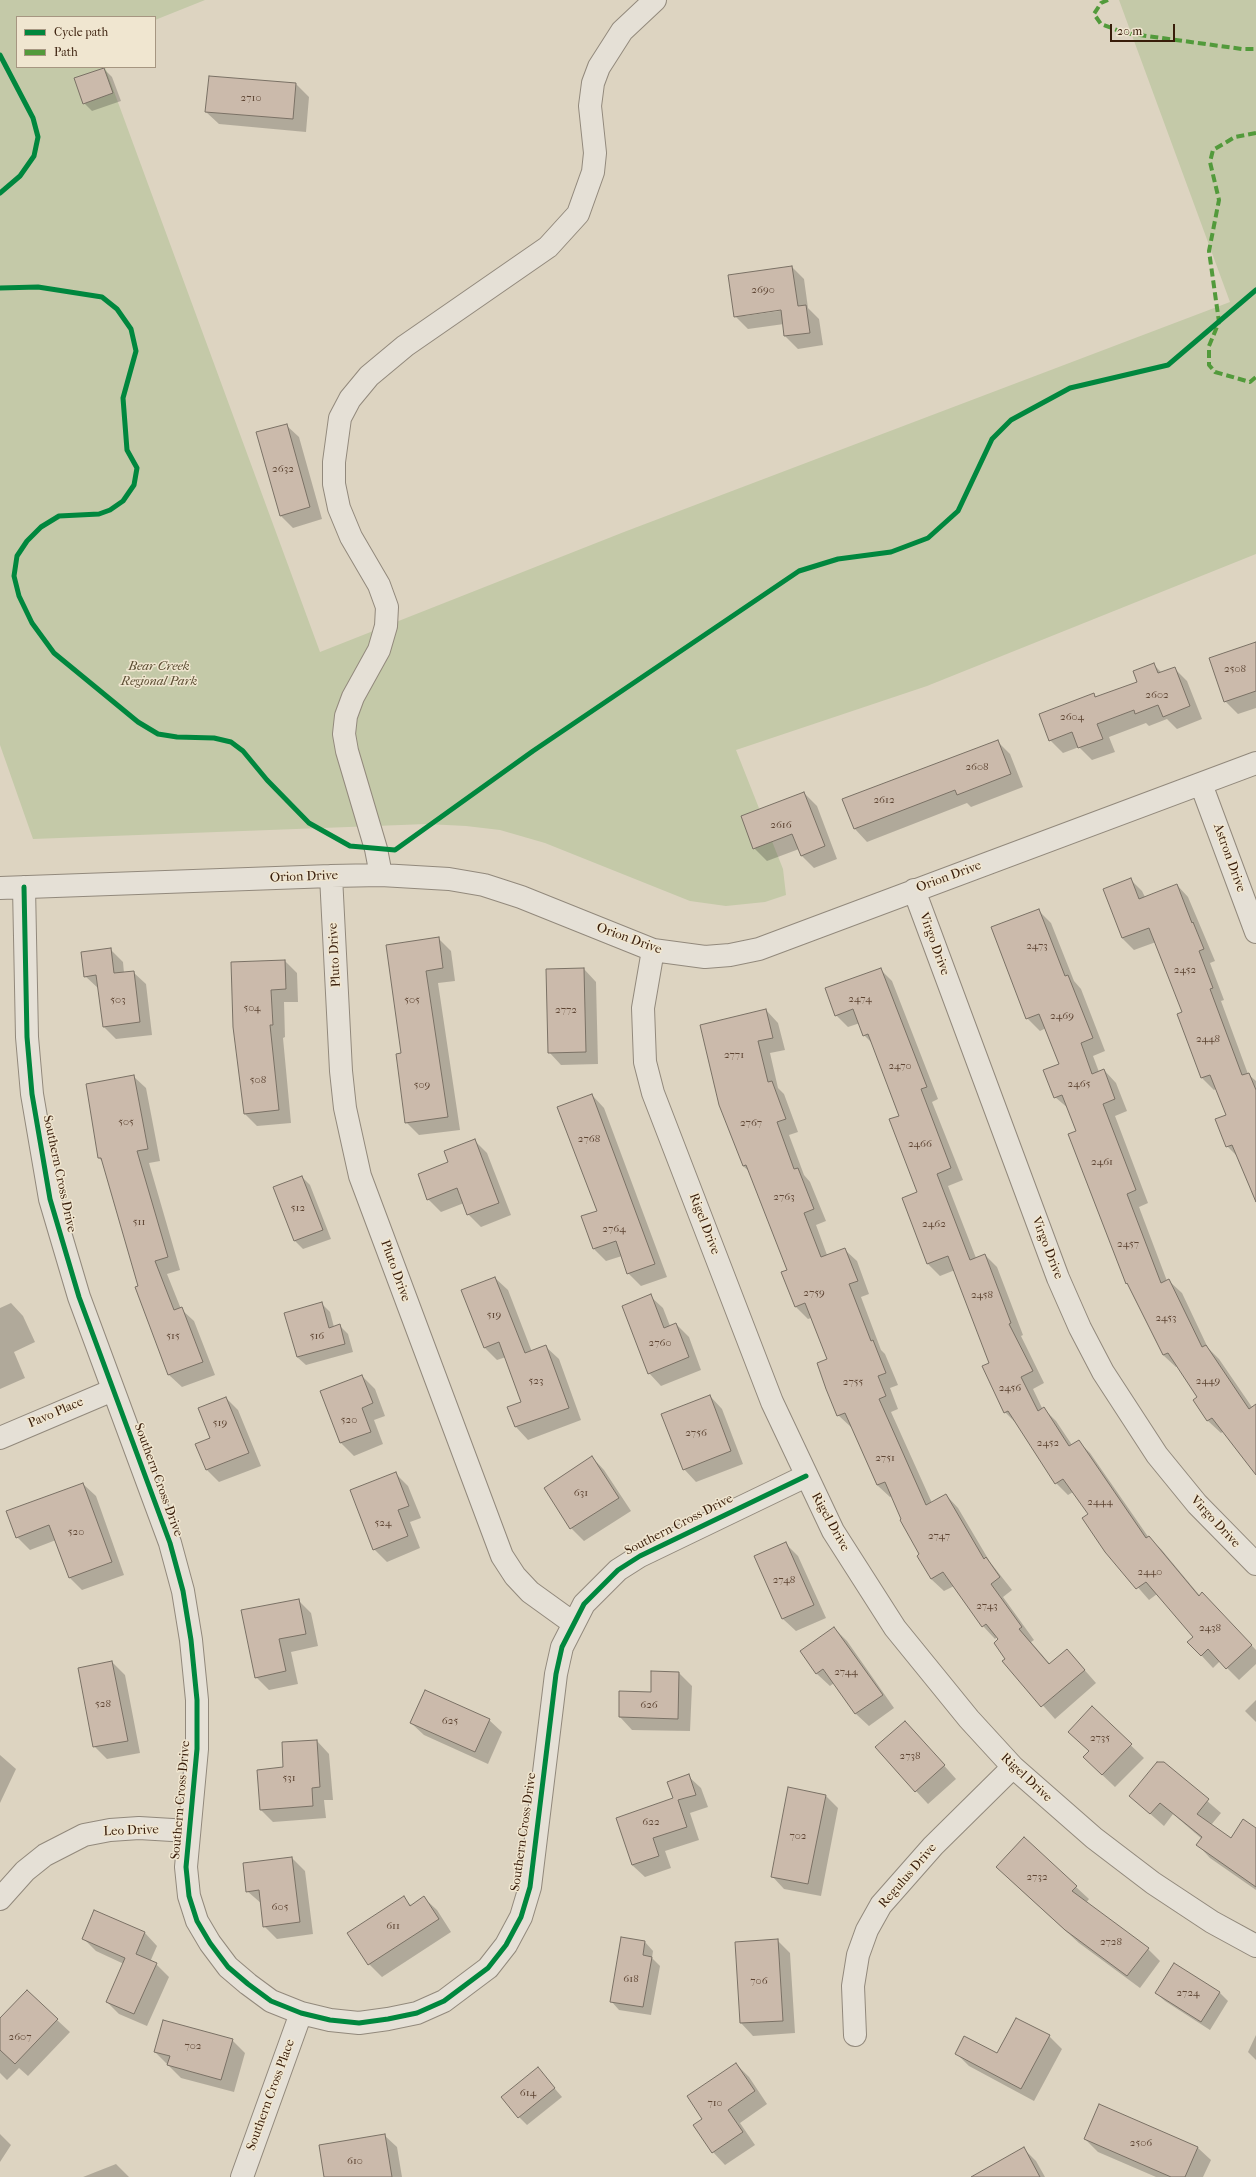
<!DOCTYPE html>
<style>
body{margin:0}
#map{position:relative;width:1256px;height:2177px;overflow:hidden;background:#ddd4c1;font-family:"IM FELL French Canon",serif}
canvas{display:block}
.legend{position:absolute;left:16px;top:16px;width:140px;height:52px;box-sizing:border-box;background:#f0e6d0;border:1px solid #a69681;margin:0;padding:5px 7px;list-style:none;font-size:12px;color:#381d0a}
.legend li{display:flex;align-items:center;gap:8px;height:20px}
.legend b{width:20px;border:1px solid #a69681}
.scale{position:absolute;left:1110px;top:24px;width:65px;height:18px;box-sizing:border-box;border:2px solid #381d0a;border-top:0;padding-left:5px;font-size:12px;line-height:14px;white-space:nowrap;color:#381d0a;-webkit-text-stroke:3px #f0e6d0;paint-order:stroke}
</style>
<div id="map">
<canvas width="1256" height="2177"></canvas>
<ul class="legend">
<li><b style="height:5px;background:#00873e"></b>Cycle path</li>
<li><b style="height:5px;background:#529a3b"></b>Path</li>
</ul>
<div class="scale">20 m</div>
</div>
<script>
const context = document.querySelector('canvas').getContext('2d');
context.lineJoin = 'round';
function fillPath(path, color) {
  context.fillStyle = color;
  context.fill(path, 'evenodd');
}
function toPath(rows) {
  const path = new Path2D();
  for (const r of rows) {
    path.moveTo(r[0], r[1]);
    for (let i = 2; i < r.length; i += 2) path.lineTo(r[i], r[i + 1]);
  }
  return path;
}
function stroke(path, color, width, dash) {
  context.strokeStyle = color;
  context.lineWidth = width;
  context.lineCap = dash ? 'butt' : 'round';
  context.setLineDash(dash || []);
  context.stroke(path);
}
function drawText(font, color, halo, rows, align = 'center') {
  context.font = font + ' "IM FELL French Canon",serif';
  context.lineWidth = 3;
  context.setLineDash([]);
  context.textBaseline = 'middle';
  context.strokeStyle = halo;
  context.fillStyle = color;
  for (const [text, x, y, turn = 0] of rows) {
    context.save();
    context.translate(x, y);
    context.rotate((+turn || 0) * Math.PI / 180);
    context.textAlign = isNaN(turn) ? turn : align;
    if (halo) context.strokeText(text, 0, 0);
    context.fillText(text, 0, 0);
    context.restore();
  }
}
const green = toPath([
 [0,0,205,0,155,20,155,17,17,17,17,67,105,67,320,652,624,532,1230,302,1119,0,1256,0,1256,554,927,686,736,750,783,869,786,895,765,902,726,906,690,901,545,843,500,830,466,826,427,824,33,839,0,745]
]);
const shadow = toPath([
 [104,69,112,77,121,101,92,111,84,103],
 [210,77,296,84,309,97,306,132,219,124,206,112],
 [792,267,804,279,808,308,819,319,823,345,798,349,785,336,784,324,748,329,735,316],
 [785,308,786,310,744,316,744,314],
 [286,425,299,437,322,519,293,528,280,515],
 [1256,643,1256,708,1238,714,1225,701],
 [1153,664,1162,673,1174,668,1187,681,1202,719,1177,729,1167,719,1149,726,1146,723,1109,737,1115,752,1092,760,1079,747,1063,753,1050,740,1093,694,1097,698,1138,682],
 [997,741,1010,754,1023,787,971,807,967,803,867,842,855,829,844,800],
 [804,793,817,806,837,859,814,868,801,855,799,849,767,861,754,848],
 [1131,880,1142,891,1145,897,1177,885,1188,897,1215,961,1210,963,1224,1000,1221,1001,1248,1074,1256,1081,1256,1203,1239,1158,1227,1146,1227,1115,1217,1088,1214,1090,1202,1078,1183,1013,1156,942,1134,950,1122,938],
 [1039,911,1051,923,1074,981,1081,989,1105,1051,1093,1056,1099,1072,1104,1070,1116,1083,1127,1111,1115,1116,1148,1203,1139,1207,1167,1281,1169,1281,1182,1293,1208,1348,1219,1359,1256,1413,1256,1474,1224,1431,1221,1433,1208,1421,1194,1400,1198,1397,1178,1366,1176,1367,1163,1355,1127,1283,1069,1135,1078,1132,1069,1109,1055,1097,1060,1064,1046,1028,1040,1031,1027,1018],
 [438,938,451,951,455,981,438,983,460,1130,419,1135,406,1122,403,1054,387,946],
 [110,949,123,962,124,973,133,972,146,984,152,1035,116,1039,104,1027,99,989,85,976],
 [285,961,297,973,298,1002,284,1002,285,1037,283,1038,291,1123,257,1126,245,1114,234,1027],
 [584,969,596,982,598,1064,561,1065,549,1052],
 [880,969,892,981,938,1099,932,1102,963,1180,948,1186,976,1258,985,1255,997,1267,1023,1335,1021,1336,1044,1383,1033,1389,1043,1410,1044,1409,1056,1421,1072,1445,1078,1441,1090,1453,1149,1538,1161,1549,1200,1596,1214,1606,1256,1650,1256,1664,1239,1680,1220,1661,1213,1668,1189,1642,1194,1637,1157,1594,1149,1600,1106,1551,1089,1515,1073,1492,1068,1495,1056,1483,1017,1424,1005,1412,991,1363,955,1270,940,1276,928,1264,919,1193,901,1116,873,1044,864,1035,860,1023,848,1027,836,1015],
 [766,1010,778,1023,785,1050,770,1053,778,1088,784,1094,798,1132,789,1135,804,1175,810,1182,826,1221,816,1225,827,1255,844,1249,857,1261,869,1294,861,1297,881,1350,885,1354,898,1385,890,1388,898,1409,891,1412,932,1503,946,1495,958,1508,990,1562,1012,1590,1003,1597,1034,1640,1031,1642,1050,1664,1067,1650,1096,1683,1055,1719,1003,1661,1006,1659,999,1640,997,1637,995,1639,983,1626,954,1586,944,1591,931,1579,892,1496,890,1497,877,1485,852,1428,838,1415,828,1359,811,1318,808,1319,795,1306,788,1270,750,1172,743,1166,720,1105],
 [133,1076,146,1088,160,1161,149,1163,180,1270,167,1274,181,1309,194,1321,215,1375,182,1387,169,1375,136,1288,139,1287,104,1163,99,1158],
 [592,1095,604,1108,667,1277,641,1286,628,1273,622,1256,606,1261,594,1249,599,1212],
 [474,1140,487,1153,511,1215,481,1227,468,1214,464,1203,441,1212,428,1199,450,1163],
 [302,1177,310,1185,331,1239,303,1249,295,1241,275,1187],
 [495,1278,508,1290,532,1352,546,1347,559,1359,581,1420,528,1440,516,1427,508,1407,522,1403,506,1357,497,1360,485,1348],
 [650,1296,663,1308,670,1326,676,1324,689,1337,701,1370,661,1386,649,1373],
 [11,1303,23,1316,35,1342,14,1352,25,1378,0,1389,0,1308],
 [322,1304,330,1312,334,1327,340,1326,348,1334,353,1352,306,1365,297,1357,286,1313],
 [362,1376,375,1389,385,1416,374,1420,383,1444,354,1456,341,1443,321,1392],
 [710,1396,722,1409,743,1464,696,1482,684,1469],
 [226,1398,238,1410,261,1466,219,1482,207,1470,196,1444,211,1438],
 [592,1457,604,1470,631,1511,584,1541,571,1528,545,1488],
 [395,1473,408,1486,421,1518,410,1522,420,1548,387,1562,374,1549],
 [83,1484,96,1496,124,1575,82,1590,70,1578,56,1540,30,1550,17,1537],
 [785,1543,798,1556,826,1618,796,1631,783,1619,755,1556],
 [298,1600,311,1613,318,1646,291,1652,298,1684,269,1690,256,1677],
 [834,1628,847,1641,894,1708,869,1726,856,1714,834,1683,830,1686,817,1674,801,1651],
 [112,1662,125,1675,140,1753,107,1759,94,1746],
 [679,1673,692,1686,690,1731,632,1730,620,1717,620,1692,652,1693],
 [1256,1700,1256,1722,1245,1711],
 [1092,1708,1144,1758,1115,1787,1097,1770,1090,1752],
 [489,1720,502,1732,488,1764,424,1735,411,1723],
 [917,1735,956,1779,928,1804,916,1791],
 [317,1741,329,1754,333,1800,324,1800,326,1818,273,1822,260,1809,284,1768],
 [0,1755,16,1769,0,1803],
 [1163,1763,1221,1813,1211,1825,1231,1839,1256,1829,1256,1890,1210,1858,1198,1845,1202,1839,1173,1814,1164,1826,1130,1796],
 [688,1776,701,1788,708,1807,690,1813,699,1840,665,1851,671,1868,645,1877,632,1865],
 [826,1796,838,1808,821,1896,784,1889,772,1876],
 [1024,1839,1089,1899,1086,1903,1148,1949,1160,1961,1140,1988,1079,1943,1010,1880],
 [292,1858,305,1871,313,1934,277,1939,264,1926,262,1904,247,1891],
 [403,1898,412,1906,424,1898,437,1910,451,1932,382,1977,369,1964,349,1934],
 [95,1911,145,1933,157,1946,150,1962,156,1964,169,1977,147,2026,119,2014,107,2002,124,1964,96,1951,83,1938],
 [622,1938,645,1942,653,1951,652,1958,660,1966,651,2015,619,2010,611,2001],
 [778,1941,790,1953,795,2033,753,2036,741,2023],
 [1174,1965,1220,1993,1228,2001,1210,2030,1165,2001,1156,1993],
 [0,2020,57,2020,70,2032,28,2076,19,2068,7,2080,0,2073],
 [1256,2035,1256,2060,1248,2052],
 [1049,2036,1062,2049,1034,2101,969,2066,956,2053,997,2055],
 [232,2040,245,2053,234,2092,181,2078,155,2052],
 [736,2064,749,2077,767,2104,740,2123,755,2145,725,2165,713,2152,704,2119],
 [538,2069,562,2097,527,2125,519,2117],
 [1100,2105,1198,2148,1211,2160,1203,2177,1156,2177,1098,2152,1085,2139],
 [0,2134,11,2145,0,2162],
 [384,2135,397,2147,402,2177,325,2177],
 [1024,2149,1036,2161,1045,2177,973,2177],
 [116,2164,129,2177,83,2177]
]);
const building = toPath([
 [104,68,113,93,83,104,74,78,104,68],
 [209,76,296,83,293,119,205,112,209,76],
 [792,266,798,306,806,305,810,333,784,336,781,310,734,317,728,275,792,266],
 [287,424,310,507,280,516,256,432,287,424],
 [1256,642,1256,691,1224,702,1209,658,1256,642],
 [1154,663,1158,673,1175,667,1190,706,1163,717,1158,705,1135,714,1134,710,1097,724,1103,739,1078,748,1072,732,1049,741,1039,714,1094,693,1095,697,1137,682,1133,671,1154,663],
 [998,740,1011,774,957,795,955,790,854,829,842,799,998,740],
 [804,792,825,846,801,856,792,834,753,849,741,816,804,792],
 [1131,878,1139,899,1177,884,1192,923,1193,922,1204,949,1199,951,1213,988,1210,989,1242,1075,1249,1073,1256,1090,1256,1202,1232,1145,1226,1147,1215,1119,1226,1115,1210,1075,1201,1078,1177,1014,1182,1012,1149,928,1122,938,1103,889,1131,878],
 [1039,909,1065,976,1068,975,1093,1038,1081,1043,1092,1074,1104,1069,1115,1099,1103,1104,1136,1190,1127,1194,1161,1283,1169,1279,1202,1347,1206,1345,1249,1409,1256,1404,1256,1475,1212,1418,1207,1421,1193,1400,1197,1397,1168,1353,1163,1355,1127,1283,1126,1284,1068,1134,1076,1131,1062,1095,1054,1098,1043,1070,1059,1064,1039,1014,1026,1019,991,927,1039,909],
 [439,937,443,968,426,971,448,1117,405,1123,396,1054,401,1053,386,945,439,937],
 [111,948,114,973,134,971,140,1022,103,1027,96,975,84,977,81,952,111,948],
 [285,960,286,989,271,990,273,1025,270,1025,279,1110,244,1114,233,1027,231,962,285,960],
 [584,968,586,1052,548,1053,546,969,584,968],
 [881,968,927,1087,921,1089,951,1168,937,1174,970,1260,985,1254,1011,1323,1009,1324,1033,1371,1021,1377,1038,1411,1044,1407,1069,1446,1079,1440,1146,1538,1149,1536,1199,1596,1202,1592,1252,1645,1226,1669,1208,1649,1201,1656,1187,1642,1193,1637,1146,1582,1136,1589,1105,1552,1082,1518,1088,1514,1063,1479,1055,1484,1008,1411,1004,1413,982,1366,989,1363,948,1256,927,1264,902,1198,917,1192,889,1119,899,1116,868,1034,863,1036,853,1009,835,1016,825,988,881,968],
 [766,1009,773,1038,758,1041,768,1082,772,1081,786,1119,777,1122,794,1169,798,1168,814,1209,804,1213,821,1257,845,1248,858,1281,849,1284,871,1341,873,1340,886,1373,878,1376,886,1396,879,1399,926,1505,946,1494,984,1559,986,1557,1000,1577,991,1584,1022,1627,1019,1629,1049,1664,1067,1649,1085,1670,1041,1707,1002,1661,1005,1659,994,1643,998,1639,986,1624,982,1627,943,1572,931,1579,917,1556,919,1554,900,1520,901,1519,885,1482,877,1485,845,1413,837,1416,826,1389,817,1363,827,1359,805,1303,795,1307,781,1272,787,1270,746,1165,743,1166,719,1105,700,1025,766,1009],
 [134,1075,148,1149,137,1151,168,1257,155,1261,174,1310,182,1307,203,1362,168,1375,135,1287,138,1286,101,1158,98,1158,86,1084,134,1075],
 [592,1094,655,1264,627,1274,616,1241,593,1249,581,1216,597,1211,557,1107,592,1094],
 [475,1139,499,1203,467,1215,457,1188,427,1200,418,1174,448,1162,444,1151,475,1139],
 [302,1176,323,1230,294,1241,273,1187,302,1176],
 [495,1277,525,1353,546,1345,569,1408,515,1427,507,1407,521,1402,499,1342,484,1348,461,1290,495,1277],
 [651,1294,664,1328,676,1323,689,1357,648,1374,622,1306,651,1294],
 [322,1302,329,1328,340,1324,345,1344,297,1357,284,1313,322,1302],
 [362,1375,373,1403,362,1408,371,1432,340,1443,320,1391,362,1375],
 [710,1395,731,1451,683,1470,661,1414,710,1395],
 [226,1397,249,1453,206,1470,195,1444,210,1438,198,1408,226,1397],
 [592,1456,619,1498,570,1529,544,1488,592,1456],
 [396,1472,409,1506,398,1510,408,1536,373,1550,350,1490,396,1472],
 [83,1483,112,1562,69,1578,49,1525,16,1538,6,1511,83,1483],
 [786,1542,814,1605,782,1619,754,1556,786,1542],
 [299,1599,306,1634,279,1639,286,1671,255,1678,241,1610,299,1599],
 [834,1627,883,1695,855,1714,823,1669,816,1674,800,1651,834,1627],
 [112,1661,128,1741,93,1747,78,1668,112,1661],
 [651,1671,679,1672,678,1719,619,1717,619,1691,651,1692,651,1671],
 [425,1690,490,1719,475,1752,410,1723,425,1690],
 [1092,1706,1132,1744,1102,1775,1083,1757,1089,1751,1068,1732,1092,1706],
 [905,1721,945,1765,915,1792,875,1747,905,1721],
 [317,1740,320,1787,312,1788,313,1806,260,1810,257,1770,283,1767,282,1742,317,1740],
 [1157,1762,1164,1762,1209,1799,1197,1814,1231,1838,1243,1819,1256,1828,1256,1887,1196,1845,1202,1837,1160,1803,1150,1814,1129,1796,1157,1762],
 [689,1774,696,1795,678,1800,687,1827,653,1838,659,1856,632,1865,616,1818,673,1798,667,1782,689,1774],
 [788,1787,826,1795,808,1884,771,1877,788,1787],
 [1024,1837,1077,1886,1072,1891,1149,1948,1127,1976,1065,1930,996,1867,1024,1837],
 [292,1857,300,1922,263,1927,259,1890,246,1892,243,1863,292,1857],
 [404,1896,410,1906,424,1896,439,1919,368,1965,347,1933,404,1896],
 [94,1910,145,1932,136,1954,157,1963,134,2014,106,2002,125,1958,82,1939,94,1910],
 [621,1937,645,1941,643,1955,652,1957,643,2007,610,2002,621,1937],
 [778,1939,783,2021,740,2023,735,1942,778,1939],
 [1174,1963,1220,1992,1201,2022,1155,1993,1174,1963],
 [27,1990,58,2019,15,2064,0,2050,0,2018,27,1990],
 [1016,2018,1050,2035,1021,2089,955,2054,964,2036,997,2053,1016,2018],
 [163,2020,233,2039,221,2080,167,2065,170,2056,154,2052,163,2020],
 [736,2063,755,2091,728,2110,743,2132,712,2153,693,2125,702,2119,687,2096,736,2063],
 [538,2067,555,2088,518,2118,501,2097,538,2067],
 [1099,2104,1198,2147,1185,2177,1171,2177,1084,2139,1099,2104],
 [385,2134,392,2177,324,2177,319,2145,385,2134],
 [1024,2147,1040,2177,971,2177,1024,2147]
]);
const minor = toPath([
 [1201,784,1256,932],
 [381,875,376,849,347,751,344,734,346,716,353,697,379,650,386,626,387,607,379,585,351,537,339,508,334,484,334,462,340,418,350,399,369,376,405,346,548,247,578,214,593,172,595,153,590,106,593,83,599,67,622,31,655,0],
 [331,876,341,1071,345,1108,360,1176,502,1556,515,1576,530,1592,573,1623],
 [24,887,27,1037,32,1094,50,1199,79,1297,170,1543,183,1591,191,1640,197,1700,197,1749,186,1867,189,1896,197,1921,210,1943,228,1967,248,1984,271,2001,301,2013,330,2020,359,2023,388,2019,417,2013,444,2001,488,1968,506,1945,521,1917,530,1887,556,1674,562,1647,584,1604,618,1570,640,1556,806,1476],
 [0,888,331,876,381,875,449,879,484,885,521,897,653,950,705,957,730,955,759,949,1256,763],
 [914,890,1058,1278,1080,1328,1103,1372,1157,1455,1197,1504,1256,1564],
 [653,950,643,1008,645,1062,653,1093,772,1402,833,1531,895,1628,969,1719,1013,1767,1094,1838,1153,1883,1212,1922,1256,1946],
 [0,1438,113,1390],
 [0,1899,25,1871,45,1855,84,1835,110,1830,139,1828,189,1831],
 [855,2035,853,1986,858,1955,867,1930,881,1905,933,1846,1013,1767],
 [242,2177,301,2013]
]);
const quiet = toPath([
 [1108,0,1101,3,1094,14,1101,24,1125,33,1242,49,1256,49],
 [1256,133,1235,137,1213,150,1210,162,1219,200,1209,251,1219,322,1209,346,1209,365,1215,372,1250,382,1256,377]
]);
const cycleway = toPath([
 [0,55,33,118,38,137,34,156,20,176,0,193],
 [0,288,38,287,102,297,117,309,131,329,136,351,123,398,127,450,137,468,134,485,123,501,110,510,99,514,59,516,41,527,27,541,17,556,14,576,19,596,32,623,54,653,138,722,158,734,177,737,214,738,231,742,243,751,267,780,309,823,350,846,395,850,533,751,799,571,838,559,891,552,928,538,958,511,992,439,1011,420,1070,388,1168,365,1256,290],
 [24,887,27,1037,32,1094,50,1199,79,1297,170,1543,183,1591,191,1640,197,1700,197,1749,186,1867,189,1896,197,1921,210,1943,228,1967,248,1984,271,2001,301,2013,330,2020,359,2023,388,2019,417,2013,444,2001,488,1968,506,1945,521,1917,530,1887,556,1674,562,1647,584,1604,618,1570,640,1556,806,1476]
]);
const numberNames = [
 ["2710",251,98],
 ["2690",763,290],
 ["2632",283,469],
 ["2508",1235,669],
 ["2602",1157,695],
 ["2604",1072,717],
 ["2608",977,767],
 ["2612",884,800],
 ["2616",781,825],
 ["2473",1037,946],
 ["2452",1185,970],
 ["2474",860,999],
 ["503",118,1000],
 ["505",412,1000],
 ["504",252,1008],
 ["2772",566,1010],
 ["2469",1062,1016],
 ["2448",1208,1039],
 ["2771",734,1055],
 ["2470",900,1066],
 ["508",258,1080],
 ["2465",1079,1084],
 ["509",422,1085],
 ["505",126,1122],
 ["2767",751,1123],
 ["2768",589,1139],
 ["2466",920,1144],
 ["2461",1102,1162],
 ["2763",784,1197],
 ["512",298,1208],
 ["511",139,1222],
 ["2462",934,1224],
 ["2764",614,1229],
 ["2457",1128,1244],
 ["2759",814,1293],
 ["2458",982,1295],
 ["519",494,1315],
 ["2453",1166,1318],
 ["515",173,1336],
 ["516",317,1336],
 ["2760",660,1343],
 ["523",536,1381],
 ["2449",1208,1381],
 ["2755",853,1382],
 ["2456",1010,1388],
 ["520",349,1420],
 ["519",220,1423],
 ["2756",696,1433],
 ["2452",1048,1443],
 ["2751",885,1458],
 ["631",581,1493],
 ["2444",1100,1502],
 ["524",383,1523],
 ["520",76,1532],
 ["2747",939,1536],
 ["2440",1150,1572],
 ["2748",784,1580],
 ["2743",987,1606],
 ["2438",1210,1628],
 ["2744",846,1672],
 ["528",103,1704],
 ["626",649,1705],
 ["625",450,1721],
 ["2735",1100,1738],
 ["2738",910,1756],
 ["531",289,1778],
 ["622",651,1822],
 ["702",798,1836],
 ["2732",1037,1877],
 ["605",280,1907],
 ["611",393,1926],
 ["2728",1111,1942],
 ["618",631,1979],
 ["706",759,1981],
 ["2724",1188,1993],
 ["2607",20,2037],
 ["702",193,2046],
 ["614",528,2093],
 ["710",715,2103],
 ["2506",1141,2143],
 ["610",355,2161]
];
const parkNames = [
 ["Bear Creek",159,667],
 ["Regional Park",159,682]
];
const streetNames = [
 ["Astron Drive",1229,858,70],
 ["Orion Drive",304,877,-2],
 ["Orion Drive",949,877,-20],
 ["Orion Drive",629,939,20],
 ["Virgo Drive",934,944,70],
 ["Pluto Drive",335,955,-93],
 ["Southern Cross Drive",59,1174,78],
 ["Rigel Drive",704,1224,69],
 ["Virgo Drive",1047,1248,69],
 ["Pluto Drive",395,1271,70],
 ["Pavo Place",56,1413,-23],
 ["Southern Cross Drive",158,1480,70],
 ["Rigel Drive",830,1522,61],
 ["Virgo Drive",1215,1522,47],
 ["Southern Cross Drive",679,1525,-27],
 ["Rigel Drive",1026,1778,43],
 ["Southern Cross Drive",181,1800,-85],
 ["Leo Drive",131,1831,-2],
 ["Southern Cross Drive",524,1832,-82],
 ["Regulus Drive",908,1876,-49],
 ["Southern Cross Place",271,2095,-70]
];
fillPath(green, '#c4c9a8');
fillPath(shadow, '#0003');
fillPath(building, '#cbbaab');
stroke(building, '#7a7165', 1);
stroke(minor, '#92897c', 24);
stroke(minor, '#e5e0d6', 22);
stroke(quiet, '#529a3b', 4, [8, 4]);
stroke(cycleway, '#00873e', 5);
drawText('11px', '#5d4432', null, numberNames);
drawText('italic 13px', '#5c4e33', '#f0e6d0', parkNames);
drawText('13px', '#381d0a', '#f0e6d0', streetNames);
</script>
